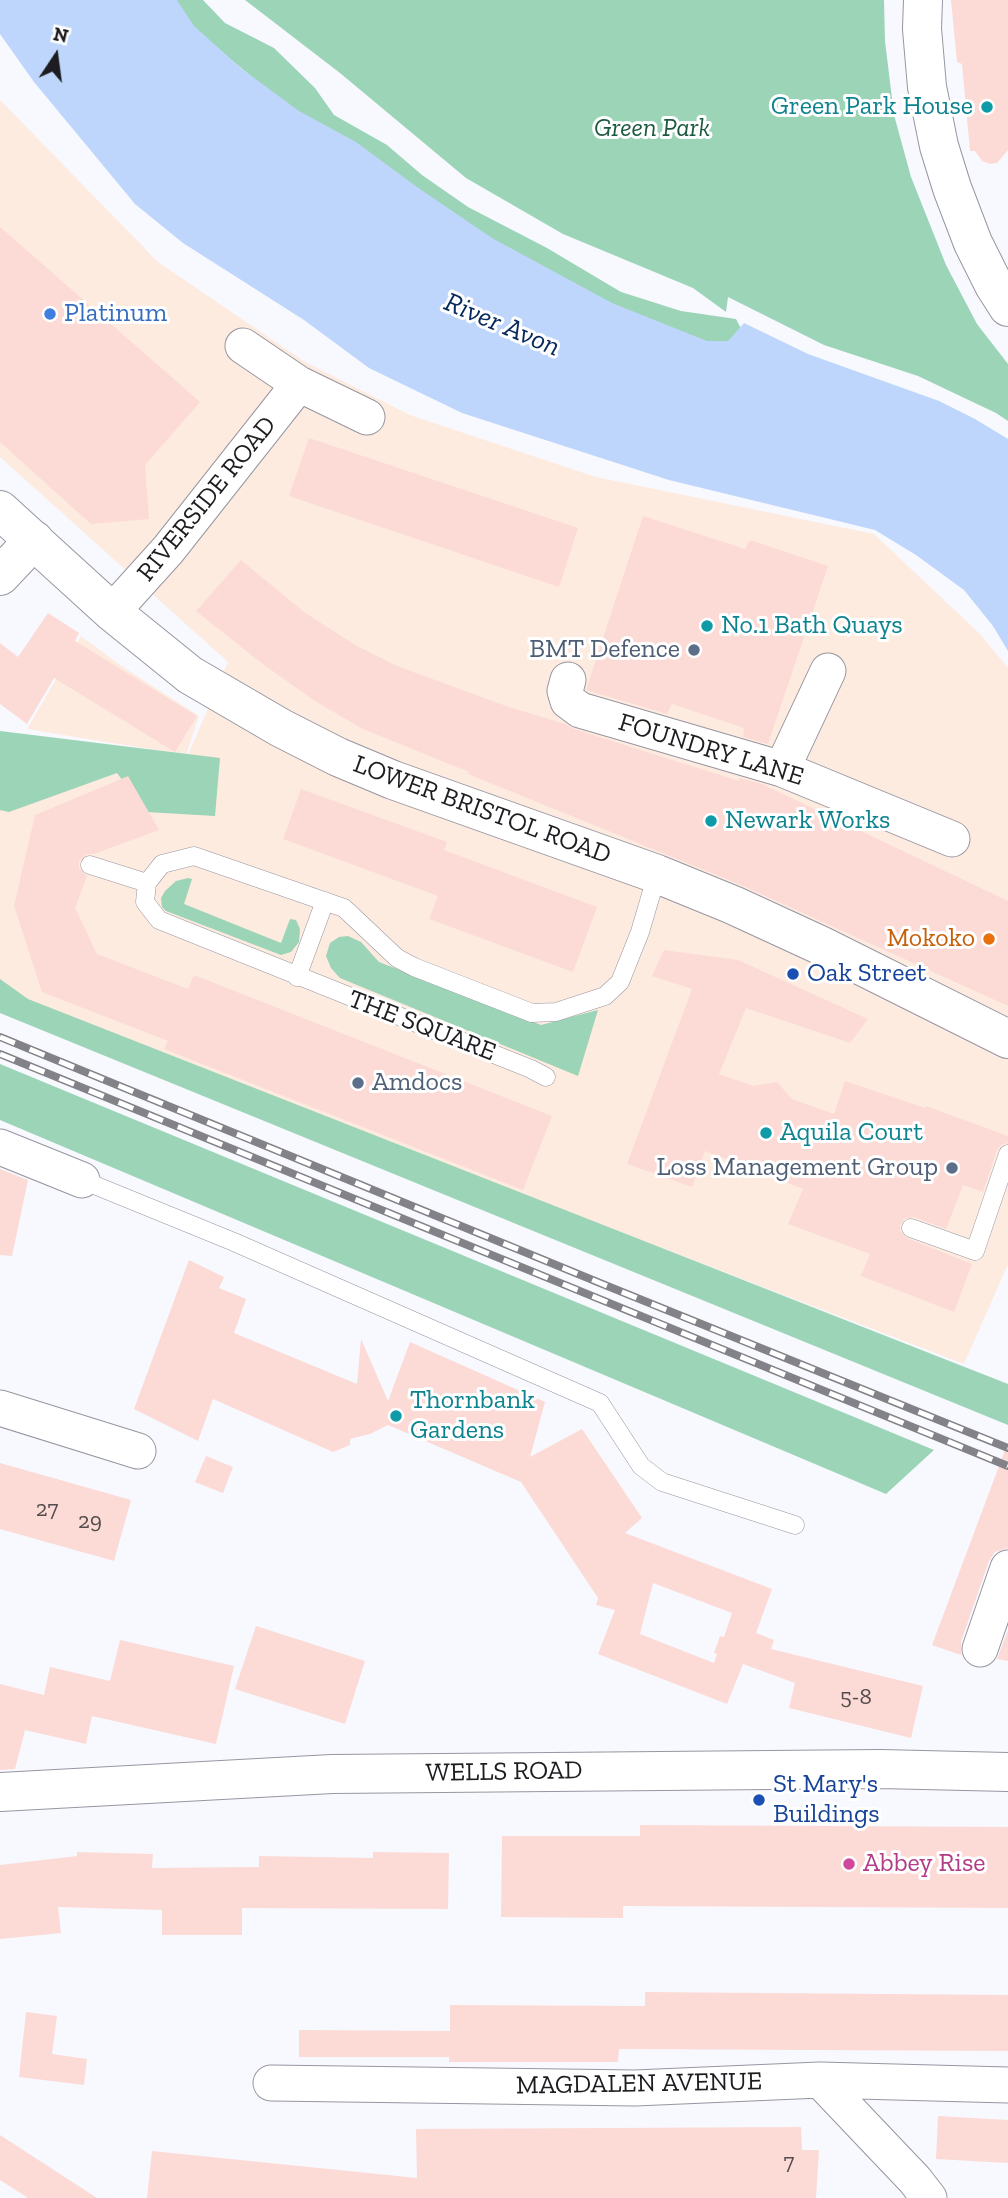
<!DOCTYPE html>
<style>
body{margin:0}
#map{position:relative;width:1008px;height:2198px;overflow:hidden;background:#f8f8ff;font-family:"Zilla Slab",serif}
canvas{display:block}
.north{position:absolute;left:21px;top:21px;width:70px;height:70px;-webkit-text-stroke:5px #fff;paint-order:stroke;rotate:13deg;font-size:19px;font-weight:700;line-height:28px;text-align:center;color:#1d1d21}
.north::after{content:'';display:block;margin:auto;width:24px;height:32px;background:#1d1d21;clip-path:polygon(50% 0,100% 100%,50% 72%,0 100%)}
</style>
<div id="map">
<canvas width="1008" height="2198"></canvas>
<div class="north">N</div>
</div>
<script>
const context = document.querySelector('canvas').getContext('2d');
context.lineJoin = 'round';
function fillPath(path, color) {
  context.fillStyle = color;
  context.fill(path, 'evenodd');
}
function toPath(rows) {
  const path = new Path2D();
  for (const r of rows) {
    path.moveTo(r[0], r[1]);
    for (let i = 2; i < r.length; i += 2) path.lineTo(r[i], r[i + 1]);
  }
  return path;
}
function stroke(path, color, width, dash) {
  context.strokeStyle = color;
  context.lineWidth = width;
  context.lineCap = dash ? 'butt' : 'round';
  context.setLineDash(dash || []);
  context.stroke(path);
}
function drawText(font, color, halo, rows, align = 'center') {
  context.font = font + ' "Zilla Slab",serif';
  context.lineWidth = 6;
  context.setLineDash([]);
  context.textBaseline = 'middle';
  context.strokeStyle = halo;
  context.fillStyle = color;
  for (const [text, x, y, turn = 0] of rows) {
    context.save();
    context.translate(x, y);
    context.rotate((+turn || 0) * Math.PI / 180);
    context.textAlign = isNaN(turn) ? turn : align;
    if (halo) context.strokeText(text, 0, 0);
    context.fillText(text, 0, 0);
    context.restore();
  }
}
const commercial = toPath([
 [0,100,158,262,305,362,410,415,596,477,874,534,980,634,1008,668,1008,1264,964,1364,22,1003,0,991,0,732,182,769,228,662,0,457],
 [81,636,120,665,199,716,186,755,27,729]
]);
const green = toPath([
 [159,0,203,0,225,23,274,48,315,88,334,115,387,145,422,175,468,207,547,248,621,292,681,311,736,319,746,338,691,352,391,192],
 [245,0,884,0,885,41,894,115,911,177,946,265,977,324,1008,364,1008,421,996,413,918,376,824,345,728,297,726,312,693,288,563,234,466,178,340,73],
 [0,731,220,758,215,816,146,812,117,773,9,812,0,810],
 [188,878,192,879,184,904,281,943,290,919,296,920,300,929,299,942,291,952,281,955,166,911,162,907,161,898,165,891,176,881],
 [348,936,361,942,379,962,541,1025,598,1010,578,1076,340,978,331,968,326,956,330,943,339,937],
 [0,979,28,999,1008,1384,1008,1425,0,1013],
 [0,1064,934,1450,886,1494,0,1120]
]);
const water = toPath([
 [0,0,177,0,194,26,242,69,299,111,356,142,417,187,492,238,612,303,707,341,728,341,744,323,808,354,939,401,975,419,1008,439,1008,651,993,626,964,590,916,555,875,530,669,480,462,413,369,368,304,320,183,243,135,204,34,82,0,34]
]);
const building = toPath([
 [951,0,1008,0,1008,150,997,163,990,164,982,161,975,151,970,151,962,64,957,62],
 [0,227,200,402,145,465,149,519,91,524,0,442],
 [309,438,578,528,559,587,289,496],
 [643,516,745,549,750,540,828,566,768,744,743,737,744,728,672,704,667,714,586,690],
 [241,560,304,612,355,645,397,666,509,707,565,724,574,729,739,781,739,778,762,784,1008,901,1008,1006,741,885,468,774,469,772,363,729,315,701,264,665,196,611],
 [48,613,79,633,75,641,197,716,175,752,54,678,27,724,0,704,0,643,18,657],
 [128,776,159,830,94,854,87,854,79,861,79,868,87,876,75,908,97,954,188,989,194,975,552,1116,523,1190,164,1049,168,1041,42,992,14,906,35,815],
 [301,789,447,842,444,850,597,907,573,972,429,919,438,896,283,839],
 [664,950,738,960,868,1019,850,1043,746,1008,719,1074,753,1086,777,1082,792,1099,834,1114,845,1081,925,1108,926,1106,1008,1136,1008,1143,1001,1145,997,1150,983,1192,963,1185,946,1229,914,1217,904,1219,900,1225,900,1231,907,1238,972,1264,954,1312,861,1276,870,1254,788,1224,803,1189,705,1151,692,1187,627,1164,692,989,652,976],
 [0,1169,28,1180,12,1256,0,1255],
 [189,1260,224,1277,219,1288,246,1299,234,1333,357,1384,361,1339,388,1401,410,1342,545,1402,530,1457,582,1429,642,1518,625,1533,772,1589,756,1633,774,1640,771,1649,923,1686,911,1738,789,1708,795,1683,743,1664,727,1704,598,1654,615,1610,596,1605,598,1598,521,1482,388,1425,370,1434,350,1439,350,1445,333,1452,213,1399,198,1441,134,1409],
 [653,1583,732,1613,724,1637,720,1636,714,1653,717,1654,714,1663,640,1634],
 [1005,1450,1008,1450,1008,1548,995,1552,989,1561,961,1642,961,1655,932,1645],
 [206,1456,233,1467,223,1493,195,1482],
 [0,1463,131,1500,114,1561,0,1529],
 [256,1626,365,1661,345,1724,235,1689],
 [1008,1630,1008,1661,997,1659],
 [120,1640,234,1666,216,1744,92,1716,86,1744,25,1730,15,1769,0,1770,0,1684,44,1695,50,1667,110,1681],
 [640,1825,1008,1827,1008,1908,623,1906,623,1918,501,1917,502,1836,640,1836],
 [77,1852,153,1854,152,1868,259,1867,259,1856,373,1858,373,1852,449,1853,448,1909,242,1908,242,1935,162,1935,162,1910,58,1907,61,1933,0,1939,0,1865,77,1856],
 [645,1992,1008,1995,1008,2051,619,2049,618,2062,449,2062,449,2057,299,2057,299,2030,450,2031,450,2005,645,2006],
 [26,2012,57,2016,52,2054,87,2059,84,2085,19,2077],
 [938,2116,1008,2120,1008,2163,936,2159],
 [801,2127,802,2150,819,2150,816,2198,147,2198,152,2151,417,2178,416,2129],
 [0,2135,97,2198,28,2198,0,2180]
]);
const lane = toPath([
 [90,865,147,883],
 [297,977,325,901],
 [546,1077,531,1069,159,920,145,902,147,883,162,864,194,856,344,908,397,958,414,967,532,1013,556,1012,605,996,620,982,640,932,657,874],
 [82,1180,234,1242,600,1403,641,1466,662,1482,795,1525],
 [911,1228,975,1251,1008,1154]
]);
const street = toPath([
 [243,346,299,384,367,417],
 [112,612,168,550,299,384],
 [568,680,565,691,568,701,580,710,782,769,952,839],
 [782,769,828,671],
 [0,1147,82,1180],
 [0,1408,138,1451],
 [980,1649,1008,1568],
 [820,2080,915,2180,929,2198],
 [271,2083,635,2088,820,2080,1008,2085]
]);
const secondary = toPath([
 [0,576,34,540]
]);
const primary = toPath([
 [923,0,922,29,927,87,939,146,952,188,973,243,994,285,1008,307],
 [0,1792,332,1774,880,1769,1008,1772]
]);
const highway = toPath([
 [0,510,112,612,190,675,281,728,338,757,393,780,657,874,733,905,822,946,1008,1039]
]);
const rail = toPath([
 [0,1037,600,1283,1008,1448],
 [0,1054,1008,1466]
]);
const markers = [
 [987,107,7,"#0f9aa8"],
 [50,314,7,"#3f7fe0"],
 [707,626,7,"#0f9aa8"],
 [694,650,7,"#5c6f8a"],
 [711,821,7,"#0f9aa8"],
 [989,939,7,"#e8710a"],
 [793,974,7,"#1a4fb4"],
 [358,1083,7,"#5c6f8a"],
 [766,1133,7,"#0f9aa8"],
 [952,1168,7,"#5c6f8a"],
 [396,1416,7,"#0f9aa8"],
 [759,1800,7,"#1a4fb4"],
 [849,1864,7,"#d1479c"]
];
const numberNames = [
 ["27",47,1509],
 ["29",90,1521],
 ["5-8",856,1697],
 ["7",789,2162]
];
const cultureNames = [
 ["Green Park House",973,107,"right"],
 ["No.1 Bath Quays",721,626],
 ["Newark Works",725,821],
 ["Aquila Court",780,1133],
 ["Thornbank",410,1401],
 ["Gardens",410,1431]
];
const parkNames = [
 ["Green Park",652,129]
];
const shopNames = [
 ["Platinum",64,314]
];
const streetNames = [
 ["RIVERSIDE ROAD",207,499,-51],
 ["FOUNDRY LANE",711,750,17],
 ["LOWER BRISTOL ROAD",482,810,20],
 ["THE SQUARE",422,1026,21],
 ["WELLS ROAD",504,1772,-1],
 ["MAGDALEN AVENUE",639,2084,-1]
];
const serviceNames = [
 ["BMT Defence",680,650],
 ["Amdocs",372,1083,"left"],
 ["Loss Management Group",938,1168]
];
const foodNames = [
 ["Mokoko",975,939]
];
const transitNames = [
 ["Oak Street",807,974],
 ["St Mary's",773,1785],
 ["Buildings",773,1815]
];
const hotelNames = [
 ["Abbey Rise",863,1864]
];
const waterNames = [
 ["River Avon",502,325,23]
];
fillPath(commercial, '#fdebe0');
fillPath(green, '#9bd4b7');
fillPath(water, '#bed6fb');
fillPath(building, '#fcdbd6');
stroke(lane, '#9796a1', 19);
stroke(street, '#9796a1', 37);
stroke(secondary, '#9796a1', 40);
stroke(primary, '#9796a1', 40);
stroke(highway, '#9796a1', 40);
stroke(lane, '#fff', 18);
stroke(street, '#fff', 35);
stroke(secondary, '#fff', 38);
stroke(primary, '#fff', 38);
stroke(highway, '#fff', 38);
stroke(rail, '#828288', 8);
stroke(rail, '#fff', 5, [16]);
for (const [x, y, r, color] of markers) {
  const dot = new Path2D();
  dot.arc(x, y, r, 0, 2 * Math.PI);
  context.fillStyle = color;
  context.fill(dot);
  stroke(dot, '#fff', 2.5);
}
drawText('23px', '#554c4e', null, numberNames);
drawText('26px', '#0d838f', '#fff', cultureNames, 'left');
drawText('italic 26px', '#1c593f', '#fff', parkNames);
drawText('26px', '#366cbe', '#fff', shopNames, 'left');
drawText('26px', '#1d1d21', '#fff', streetNames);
drawText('26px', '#4e5e75', '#fff', serviceNames, 'right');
drawText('26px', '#c56008', '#fff', foodNames, 'right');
drawText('26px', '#164399', '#fff', transitNames, 'left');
drawText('26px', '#b23c85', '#fff', hotelNames, 'left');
drawText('italic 28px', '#06295c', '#fff', waterNames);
</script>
